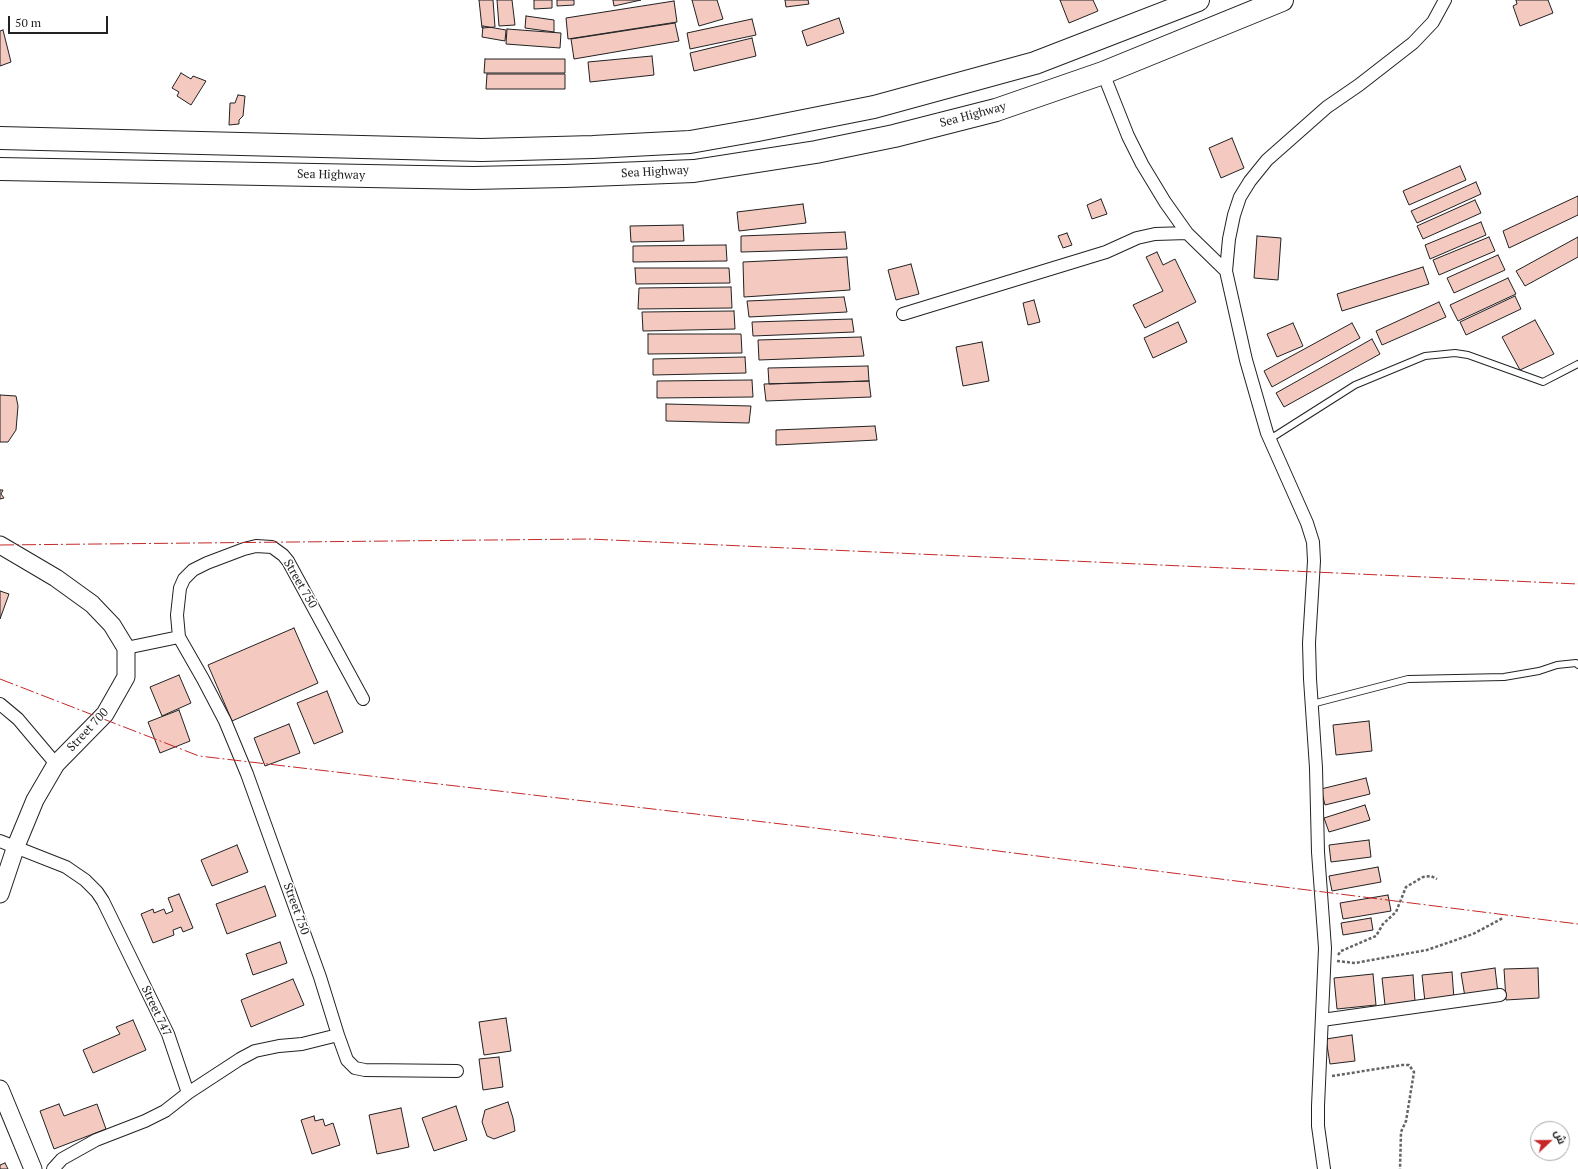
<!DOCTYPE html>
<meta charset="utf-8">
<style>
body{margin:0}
#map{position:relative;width:1578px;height:1169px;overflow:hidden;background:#fff;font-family:"PT Serif",Cairo,serif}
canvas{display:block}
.north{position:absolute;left:1530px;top:1121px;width:40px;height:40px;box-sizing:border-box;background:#fff;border:1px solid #a7a7a7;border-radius:50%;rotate:68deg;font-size:11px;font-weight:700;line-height:16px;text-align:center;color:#222}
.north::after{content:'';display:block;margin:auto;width:14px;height:18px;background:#c62828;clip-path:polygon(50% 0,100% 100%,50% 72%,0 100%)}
.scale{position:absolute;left:8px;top:16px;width:100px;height:18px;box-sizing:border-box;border:2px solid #222;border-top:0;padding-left:5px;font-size:12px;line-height:14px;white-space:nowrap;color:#222;-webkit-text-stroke:3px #fff;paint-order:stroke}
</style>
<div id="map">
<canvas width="1578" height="1169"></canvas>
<div class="north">ش</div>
<div class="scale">50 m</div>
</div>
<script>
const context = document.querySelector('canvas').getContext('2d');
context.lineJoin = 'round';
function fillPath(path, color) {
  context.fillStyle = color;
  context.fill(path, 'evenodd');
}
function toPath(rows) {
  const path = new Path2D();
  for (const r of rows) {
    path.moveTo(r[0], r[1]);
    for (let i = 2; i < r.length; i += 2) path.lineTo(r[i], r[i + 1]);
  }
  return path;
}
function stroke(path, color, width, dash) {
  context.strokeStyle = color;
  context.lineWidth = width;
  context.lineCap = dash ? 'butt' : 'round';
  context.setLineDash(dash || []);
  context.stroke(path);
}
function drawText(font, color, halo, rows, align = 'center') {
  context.font = font + ' "PT Serif",serif';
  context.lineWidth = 3;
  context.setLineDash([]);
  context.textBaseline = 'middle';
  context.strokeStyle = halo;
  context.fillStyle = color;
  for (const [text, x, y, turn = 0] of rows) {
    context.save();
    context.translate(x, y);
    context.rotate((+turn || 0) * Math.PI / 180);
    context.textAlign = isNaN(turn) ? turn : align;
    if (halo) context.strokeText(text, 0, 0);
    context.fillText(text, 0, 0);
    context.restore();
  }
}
const building = toPath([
 [479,0,493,0,495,27,482,28,479,0],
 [497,0,512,0,515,25,499,26,497,0],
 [534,0,552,0,552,8,534,9,534,0],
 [557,0,574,0,574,5,557,6,557,0],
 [613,0,641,0,614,6,613,0],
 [692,0,717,0,723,19,699,26,692,0],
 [785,0,808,0,809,4,786,7,785,0],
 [1060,0,1093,0,1098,11,1069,23,1060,0],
 [1516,0,1548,0,1553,13,1520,26,1513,6,1517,4,1516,0],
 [674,1,677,22,568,39,566,18,674,1],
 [526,16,554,20,554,32,525,28,526,16],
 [839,18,844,33,807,46,802,31,839,18],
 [752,19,756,35,690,49,687,33,752,19],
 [675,23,679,41,574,59,571,39,675,23],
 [483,26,506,30,505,41,482,37,483,26],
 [507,29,561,33,560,48,506,44,507,29],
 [3,30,11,62,0,66,0,31,3,30],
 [752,38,756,56,694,71,690,53,752,38],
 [652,56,654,75,590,82,588,62,652,56],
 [485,59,565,59,565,73,484,73,485,59],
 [181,73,191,79,193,76,206,81,191,105,177,96,179,92,172,88,181,73],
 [487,74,565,74,565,89,486,89,487,74],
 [238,95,245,96,243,116,239,120,239,124,229,125,230,103,235,103,238,95],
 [1232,138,1244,168,1221,178,1209,148,1232,138],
 [1460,166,1466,180,1409,205,1403,191,1460,166],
 [1476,182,1481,194,1417,223,1411,211,1476,182],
 [1578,196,1578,215,1509,248,1503,231,1578,196],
 [1101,199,1107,214,1092,219,1087,205,1101,199],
 [1475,200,1481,213,1423,239,1417,226,1475,200],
 [803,204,806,223,739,231,737,212,803,204],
 [1481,222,1486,235,1430,259,1425,245,1481,222],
 [683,225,684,241,631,242,630,226,683,225],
 [845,232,847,249,741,252,741,236,845,232],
 [1067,233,1072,245,1063,248,1058,236,1067,233],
 [1257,236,1281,238,1278,280,1254,278,1257,236],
 [1489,237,1495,251,1439,275,1433,260,1489,237],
 [1578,237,1578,257,1525,286,1516,271,1578,237],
 [726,245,727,261,633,262,633,246,726,245],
 [1157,252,1163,265,1175,259,1196,302,1145,328,1133,305,1163,291,1146,257,1157,252],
 [1498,255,1505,270,1454,293,1447,278,1498,255],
 [847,257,850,290,744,297,743,262,847,257],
 [911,264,919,294,896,300,888,270,911,264],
 [1423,267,1429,284,1342,311,1337,294,1423,267],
 [635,268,729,268,730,283,636,284,635,268],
 [1508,278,1516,294,1458,321,1450,305,1508,278],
 [731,287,732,308,638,309,639,288,731,287],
 [1515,296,1521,309,1466,335,1460,322,1515,296],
 [844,297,847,312,749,317,747,301,844,297],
 [1034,300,1040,322,1028,325,1023,303,1034,300],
 [1439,302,1446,317,1382,345,1376,331,1439,302],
 [734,311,735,329,643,331,642,312,734,311],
 [852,319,854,332,753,336,752,322,852,319],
 [1535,320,1554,354,1520,370,1502,337,1535,320],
 [1178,322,1187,342,1153,358,1144,338,1178,322],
 [1293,323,1303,346,1277,357,1267,334,1293,323],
 [1352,323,1360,338,1272,387,1264,371,1352,323],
 [648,334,741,334,742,353,648,354,648,334],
 [861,337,864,356,759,360,758,340,861,337],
 [1372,339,1380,354,1284,407,1276,393,1372,339],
 [982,342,989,381,963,386,956,347,982,342],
 [745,357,746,373,653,375,653,359,745,357],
 [868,366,869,381,769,384,768,368,868,366],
 [752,380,753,397,657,398,657,381,752,380],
 [869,381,871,397,766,401,764,384,869,381],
 [0,395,16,396,18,406,16,430,8,442,0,442,0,395],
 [666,404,751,406,749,423,666,421,666,404],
 [875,426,877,440,776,445,776,430,875,426],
 [0,490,3,490,1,494,4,498,0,499,0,490],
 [0,591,9,594,0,619,0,591],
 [294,628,318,683,232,721,208,665,294,628],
 [179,675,191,703,162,716,150,687,179,675],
 [327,691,343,732,314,744,297,703,327,691],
 [179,710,190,741,160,753,148,722,179,710],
 [1369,721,1372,751,1336,755,1333,725,1369,721],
 [289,724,300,753,265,766,254,738,289,724],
 [1366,778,1370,794,1325,805,1321,789,1366,778],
 [1365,805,1370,820,1329,832,1324,818,1365,805],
 [1369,840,1371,857,1331,862,1329,845,1369,840],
 [237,845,248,872,212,886,201,860,237,845],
 [1378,867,1381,882,1332,891,1329,876,1378,867],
 [265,886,276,916,227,934,216,904,265,886],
 [179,894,193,928,183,932,181,927,173,930,174,935,153,943,141,914,153,909,154,913,164,909,166,914,173,911,168,898,179,894],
 [1388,895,1391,911,1343,919,1340,903,1388,895],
 [1371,918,1373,930,1343,935,1341,923,1371,918],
 [280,942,287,963,253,975,246,954,280,942],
 [1495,968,1498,993,1465,997,1461,973,1495,968],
 [1538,968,1539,998,1506,1000,1504,969,1538,968],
 [1452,972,1454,999,1425,1002,1422,975,1452,972],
 [1373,974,1376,1005,1337,1009,1334,978,1373,974],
 [1413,975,1415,1001,1385,1005,1382,978,1413,975],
 [293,979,304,1005,251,1027,241,1000,293,979],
 [506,1018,511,1051,484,1055,479,1022,506,1018],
 [133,1020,146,1050,93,1073,83,1050,120,1034,116,1027,133,1020],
 [1352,1035,1355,1061,1330,1064,1326,1039,1352,1035],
 [499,1057,503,1087,483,1090,479,1059,499,1057],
 [508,1102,513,1118,515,1131,494,1139,487,1136,482,1122,485,1110,508,1102],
 [59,1104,64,1116,97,1104,106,1129,54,1149,40,1111,59,1104],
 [456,1106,467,1140,434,1151,422,1118,456,1106],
 [401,1108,409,1147,377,1154,369,1115,401,1108],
 [314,1116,315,1121,323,1119,325,1126,333,1123,340,1145,312,1154,301,1120,314,1116],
 [5,1163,8,1169,0,1169,0,1165,5,1163]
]);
const path = toPath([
 [1338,955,1341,951,1376,936,1383,924,1396,912,1406,887,1423,877,1431,876,1437,879],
 [1337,961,1355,963,1427,950,1473,934,1503,918],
 [1332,1076,1402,1065,1409,1065,1414,1072,1406,1121,1401,1132,1400,1169]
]);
const service = toPath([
 [1270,439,1355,385,1425,356,1455,353,1468,355,1543,382,1578,364],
 [1312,704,1408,679,1504,677,1539,671,1557,665,1576,663,1578,665]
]);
const minor = toPath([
 [1103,73,1128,136,1142,164,1165,202,1187,233,1226,271],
 [903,314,1106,252,1137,238,1155,234,1187,233],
 [179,637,177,615,180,588,184,579,193,570,207,563,244,549,256,546,272,547,283,555,288,561,363,699],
 [126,648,179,637,203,679,225,721,247,774,320,977,338,1035,302,1044,279,1046,255,1051,240,1059,188,1093],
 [0,704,18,719,56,764],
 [0,841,66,867,85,880,97,892,103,901,168,1034,188,1093,165,1111,145,1121,96,1140,62,1159,53,1169],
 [1322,1020,1500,995],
 [338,1035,347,1060,355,1068,365,1070,457,1071],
 [1324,1169,1318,1126,1318,1106,1325,948,1318,852,1316,768,1310,679,1309,643,1314,561,1313,542,1307,523,1267,433,1246,360,1226,271,1229,239,1234,215,1240,197,1250,181,1267,160,1327,107,1359,85,1413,43,1433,22,1445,0]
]);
const secondary = toPath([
 [0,545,56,578,92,604,112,625,126,648,126,677,105,714,56,764,35,800,16,846,0,894],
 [0,1089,33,1169]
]);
const motorway = toPath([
 [0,138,482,150,593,147,690,142,758,130,874,107,1035,63,1198,0],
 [0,169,473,178,565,176,694,171,816,152,894,136,996,110,1103,73,1282,0]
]);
const power = toPath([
 [0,545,589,539,1578,584],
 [0,679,199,756,807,827,1578,924]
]);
const streetNames = [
 ["Sea Highway",973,115,-15],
 ["Sea Highway",655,172,-3],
 ["Sea Highway",331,175,1],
 ["Street 750",300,584,60],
 ["Street 700",88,730,-47],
 ["Street 750",296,909,70],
 ["Street 747",156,1011,65]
];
fillPath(building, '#f3c9c0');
stroke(building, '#222', 1);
stroke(service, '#222', 8);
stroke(minor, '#222', 14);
stroke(secondary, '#222', 19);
stroke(motorway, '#222', 24);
stroke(path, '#646464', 2.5, [3, 2]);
stroke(service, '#fff', 6);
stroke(minor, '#fff', 12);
stroke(secondary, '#fff', 17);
stroke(motorway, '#fff', 22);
stroke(power, '#c62828', 1, [14, 3, 2, 3]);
drawText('12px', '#222', '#fff', streetNames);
</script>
